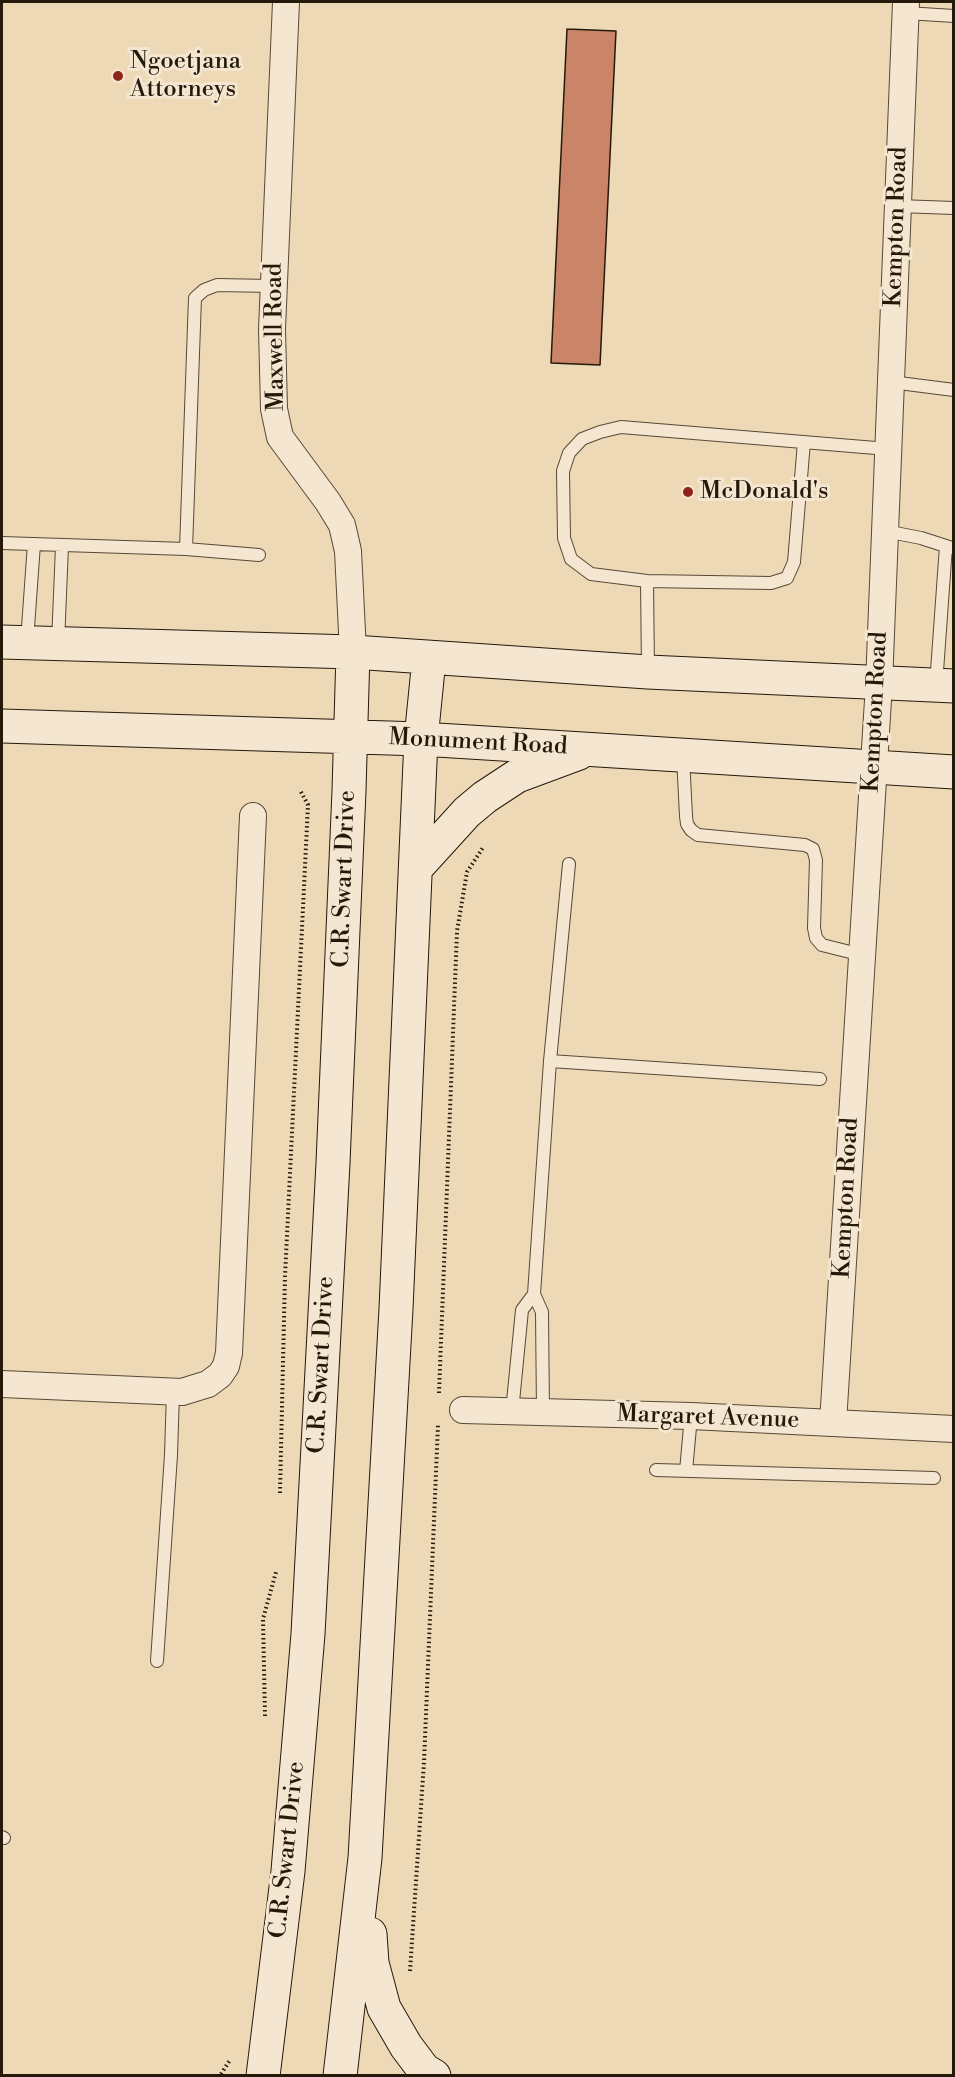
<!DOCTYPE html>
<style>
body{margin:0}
#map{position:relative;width:955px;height:2077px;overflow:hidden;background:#eed9b7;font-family:"Libre Bodoni",serif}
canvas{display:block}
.frame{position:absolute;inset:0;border:3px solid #25190a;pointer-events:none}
</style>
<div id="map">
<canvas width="955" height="2077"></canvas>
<div class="frame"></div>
</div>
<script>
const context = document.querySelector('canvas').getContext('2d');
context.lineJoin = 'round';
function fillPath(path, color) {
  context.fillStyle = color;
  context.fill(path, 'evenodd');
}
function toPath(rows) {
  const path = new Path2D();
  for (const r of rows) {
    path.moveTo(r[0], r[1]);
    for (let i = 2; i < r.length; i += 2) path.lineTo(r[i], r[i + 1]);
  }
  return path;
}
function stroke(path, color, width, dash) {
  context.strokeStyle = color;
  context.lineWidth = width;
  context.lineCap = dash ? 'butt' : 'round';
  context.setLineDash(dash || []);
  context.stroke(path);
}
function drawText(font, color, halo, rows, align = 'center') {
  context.font = font + ' "Libre Bodoni",serif';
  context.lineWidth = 6;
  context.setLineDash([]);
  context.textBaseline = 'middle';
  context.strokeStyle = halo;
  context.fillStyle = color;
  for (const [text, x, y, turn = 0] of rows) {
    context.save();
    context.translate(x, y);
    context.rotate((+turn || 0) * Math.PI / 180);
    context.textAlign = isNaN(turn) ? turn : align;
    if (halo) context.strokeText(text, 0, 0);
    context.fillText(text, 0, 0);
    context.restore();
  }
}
const building = toPath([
 [567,29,616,31,600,365,551,363,567,29]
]);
const path = toPath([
 [439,1393,457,931,467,872,484,846],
 [280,1493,285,1276,308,805,300,790],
 [265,1716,263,1619,276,1572],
 [410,1971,424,1762,438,1424],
 [221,2074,230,2060]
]);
const service = toPath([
 [906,13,954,16],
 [898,206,954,208],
 [891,382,954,390],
 [804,442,794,562,787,578,771,583,647,581,591,574,571,559,564,538,563,471,569,453,582,439,600,432,621,427,888,449],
 [885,531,921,538,952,548],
 [2,543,186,549,259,555],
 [186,549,195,298,204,290,217,285,273,286],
 [647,581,648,670],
 [27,641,34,544],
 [58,643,62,546],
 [936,685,946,546],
 [683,757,686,816,687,824,691,830,698,835,805,845,813,849,816,860,814,928,816,938,822,945,862,955],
 [550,1061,820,1079],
 [512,1412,522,1310,534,1294],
 [543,1412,542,1312,534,1294,550,1061,569,864],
 [656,1470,934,1478],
 [686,1471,691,1416],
 [157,1661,171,1455,173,1392],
 [2,1837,4,1838]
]);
const minor = toPath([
 [286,2,272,329,274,409,280,437,328,502,342,525,348,551,353,652],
 [2,1384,182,1392,208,1384,220,1375,226,1366,229,1353,253,816],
 [463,1410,691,1416,954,1429],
 [833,1423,879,684,906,2]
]);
const secondary = toPath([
 [2,642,353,652,648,672,954,686],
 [2,726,421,739,954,772],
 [416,868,467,812,485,797,517,776,579,753],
 [370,1934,372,1963,384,2008,406,2046,424,2070,434,2076],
 [263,2076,288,1871,308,1634,333,1163,349,791,353,652],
 [340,2076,365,1858,396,1309,421,739,429,659]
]);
const markers = [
 [118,76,6,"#8f2418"],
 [688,492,6,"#8f2418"]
];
const poiNames = [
 ["Ngoetjana",130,62],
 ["Attorneys",130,90],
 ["McDonald's",700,492]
];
const streetNames = [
 ["Kempton Road",897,227,-88],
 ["Maxwell Road",276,337,-91],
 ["Kempton Road",876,712,-87],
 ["Monument Road",478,743,3],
 ["C.R. Swart Drive",345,879,-88],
 ["Kempton Road",847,1198,-87],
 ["C.R. Swart Drive",322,1365,-87],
 ["Margaret Avenue",708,1418,2],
 ["C.R. Swart Drive",288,1850,-84]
];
fillPath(building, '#ca8568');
stroke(building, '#25190a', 1.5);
stroke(service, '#574935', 14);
stroke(minor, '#574935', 28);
stroke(secondary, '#25190a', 35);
stroke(path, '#25190a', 4, [1.5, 3]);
stroke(service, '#f4e6d0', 12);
stroke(minor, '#f4e6d0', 26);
stroke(secondary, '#f4e6d0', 33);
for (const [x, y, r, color] of markers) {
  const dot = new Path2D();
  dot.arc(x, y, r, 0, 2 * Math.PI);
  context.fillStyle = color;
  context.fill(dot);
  stroke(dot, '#f4e6d0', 2);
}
drawText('24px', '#25190a', '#f4e6d0', poiNames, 'left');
drawText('24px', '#25190a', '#f4e6d0', streetNames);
</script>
